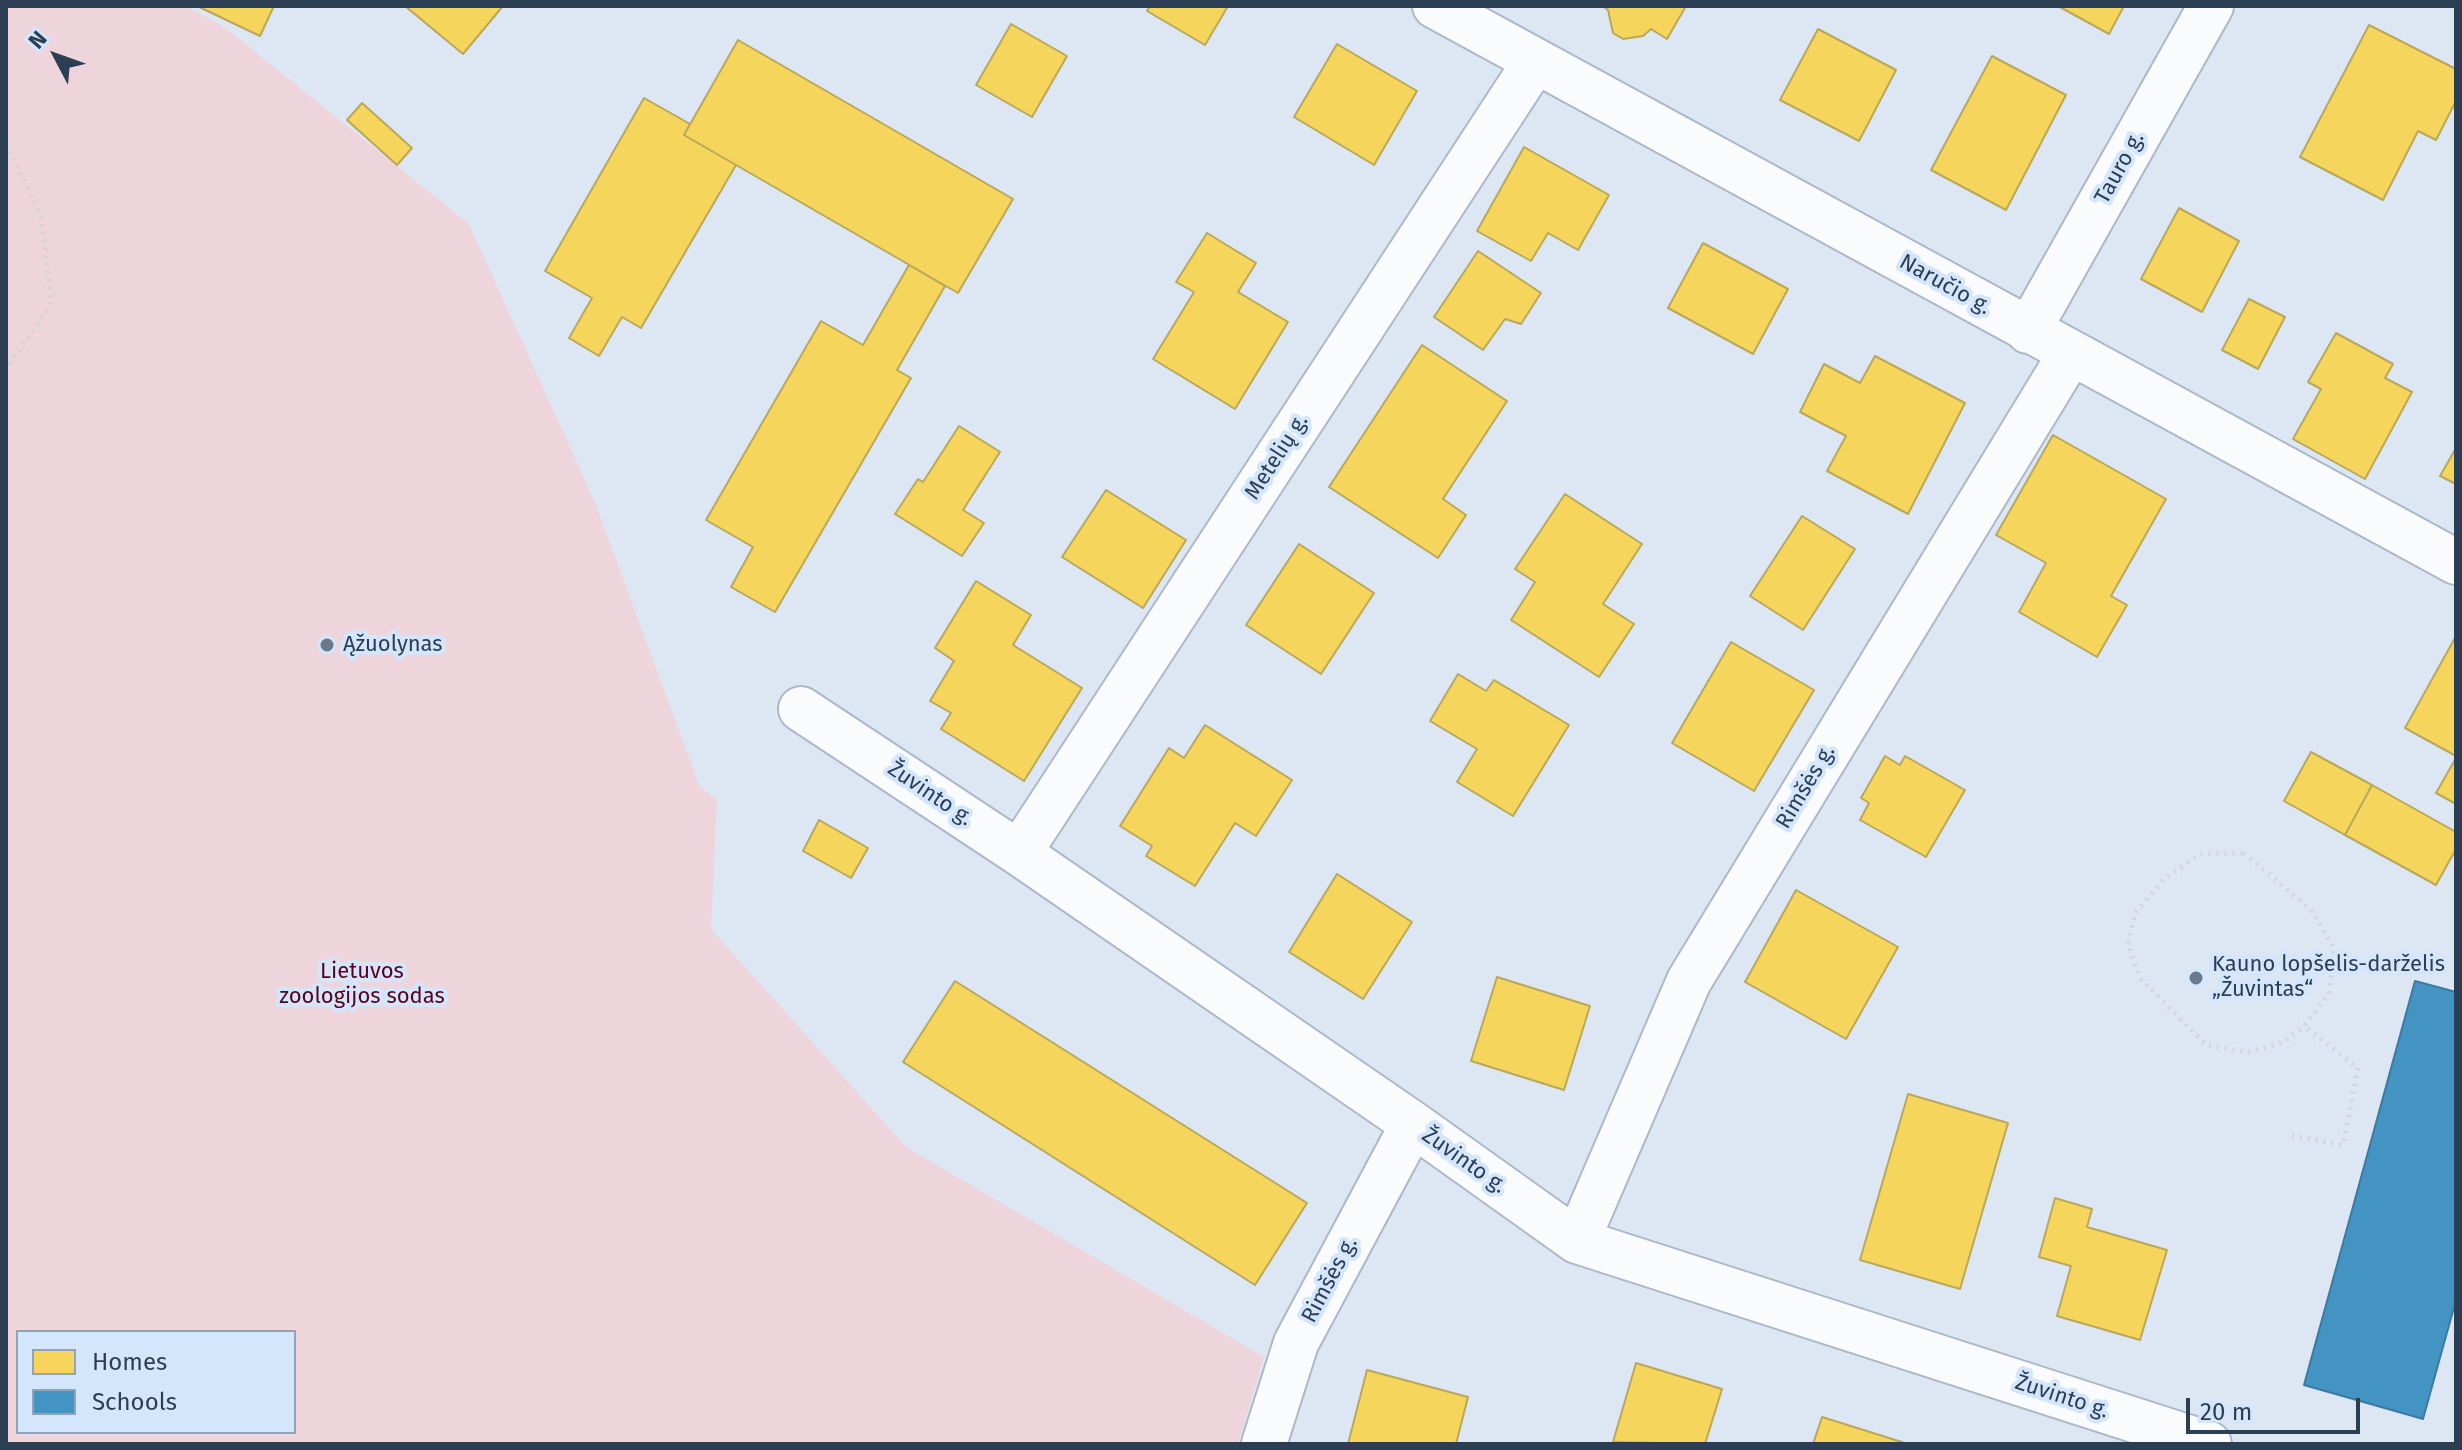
<!DOCTYPE html>
<meta charset="utf-8">
<style>
body{margin:0}
#map{position:relative;width:2462px;height:1450px;overflow:hidden;background:#dde7f3;font-family:"Fira Sans",sans-serif}
canvas{display:block}
.frame{position:absolute;inset:0;border:8px solid #2c3e54;pointer-events:none}
.legend{position:absolute;left:16px;top:1330px;width:280px;height:104px;box-sizing:border-box;background:#d4e6fc;border:2px solid #91a3b9;margin:0;padding:10px 14px;list-style:none;font-size:24px;color:#2c3e54}
.legend li{display:flex;align-items:center;gap:16px;height:40px}
.legend b{width:40px;border:2px solid #91a3b9}
.north{position:absolute;left:16px;top:16px;width:80px;height:80px;-webkit-text-stroke:6px #d4e6fc;paint-order:stroke;rotate:311deg;font-size:22px;font-weight:700;line-height:32px;text-align:center;color:#2c3e54}
.north::after{content:'';display:block;margin:auto;width:28px;height:36px;background:#2c3e54;clip-path:polygon(50% 0,100% 100%,50% 72%,0 100%)}
.scale{position:absolute;left:2186px;top:1398px;width:174px;height:36px;box-sizing:border-box;border:4px solid #2c3e54;border-top:0;padding-left:10px;font-size:24px;line-height:28px;white-space:nowrap;color:#2c3e54;-webkit-text-stroke:6px #d4e6fc;paint-order:stroke}
</style>
<div id="map">
<canvas width="2462" height="1450"></canvas>
<div class="frame"></div>
<ul class="legend">
<li><b style="height:22px;background:#f6d55c"></b>Homes</li>
<li><b style="height:22px;background:#4393c3"></b>Schools</li>
</ul>
<div class="north">N</div>
<div class="scale">20 m</div>
</div>
<script>
const context = document.querySelector('canvas').getContext('2d');
context.lineJoin = 'round';
function fillPath(path, color) {
  context.fillStyle = color;
  context.fill(path, 'evenodd');
}
function toPath(rows) {
  const path = new Path2D();
  for (const r of rows) {
    path.moveTo(r[0], r[1]);
    for (let i = 2; i < r.length; i += 2) path.lineTo(r[i], r[i + 1]);
  }
  return path;
}
function stroke(path, color, width, dash) {
  context.strokeStyle = color;
  context.lineWidth = width;
  context.lineCap = dash ? 'butt' : 'round';
  context.setLineDash(dash || []);
  context.stroke(path);
}
function drawText(font, color, halo, rows, align = 'center') {
  context.font = font + ' "Fira Sans",sans-serif';
  context.lineWidth = 8;
  context.setLineDash([]);
  context.textBaseline = 'middle';
  context.strokeStyle = halo;
  context.fillStyle = color;
  for (const [text, x, y, turn = 0] of rows) {
    context.save();
    context.translate(x, y);
    context.rotate((+turn || 0) * Math.PI / 180);
    context.textAlign = isNaN(turn) ? turn : align;
    if (halo) context.strokeText(text, 0, 0);
    context.fillText(text, 0, 0);
    context.restore();
  }
}
const green = toPath([
 [6,6,185,6,223,26,469,224,596,505,699,785,717,800,711,929,906,1147,1264,1357,1238,1444,6,1444],
 [18,1332,294,1332,294,1432,18,1432]
]);
const homes = toPath([
 [197,6,274,6,260,36,197,6],
 [405,6,503,6,463,54,405,6],
 [1150,6,1228,6,1205,45,1147,11,1150,6],
 [1602,6,1686,6,1667,39,1651,29,1643,36,1623,39,1613,33,1608,10,1602,6],
 [2058,6,2124,6,2109,34,2058,6],
 [1011,24,1067,56,1032,117,976,85,1011,24],
 [2369,25,2456,69,2456,101,2436,140,2418,131,2383,200,2300,157,2369,25],
 [1818,29,1896,70,1859,141,1780,100,1818,29],
 [738,40,1013,199,958,293,684,135,738,40],
 [1337,44,1417,91,1374,165,1294,117,1337,44],
 [1992,56,2066,95,2006,210,1931,170,1992,56],
 [644,98,690,124,684,135,736,165,641,328,622,317,599,356,569,338,592,298,545,271,644,98],
 [362,103,412,148,397,165,347,120,362,103],
 [1524,147,1609,195,1578,250,1548,233,1531,261,1477,231,1524,147],
 [2179,208,2239,241,2202,312,2141,279,2179,208],
 [1207,233,1256,263,1238,292,1288,322,1235,409,1153,359,1194,292,1176,282,1207,233],
 [1703,243,1788,289,1753,354,1668,308,1703,243],
 [1478,251,1541,293,1521,324,1505,319,1483,350,1434,317,1478,251],
 [909,265,945,286,897,370,911,378,775,612,731,587,753,547,706,520,821,321,863,345,909,265],
 [2249,299,2285,317,2258,369,2222,350,2249,299],
 [2336,333,2393,364,2385,378,2412,392,2365,479,2293,439,2321,389,2308,382,2336,333],
 [1422,345,1507,401,1443,499,1466,515,1438,558,1329,487,1422,345],
 [1875,356,1965,403,1908,514,1827,471,1846,436,1800,412,1824,364,1860,383,1875,356],
 [959,426,1000,452,963,510,984,523,962,556,895,514,918,479,923,482,959,426],
 [2053,435,2166,499,2111,596,2127,605,2097,657,2019,612,2046,563,1996,535,2053,435],
 [2456,448,2456,484,2440,476,2456,448],
 [1106,490,1186,540,1143,608,1062,557,1106,490],
 [1565,494,1642,544,1603,604,1634,624,1599,677,1511,620,1535,582,1515,569,1565,494],
 [1802,516,1855,549,1803,630,1750,596,1802,516],
 [1299,544,1374,593,1321,674,1246,625,1299,544],
 [976,581,1031,615,1013,645,1082,688,1024,781,941,729,951,713,930,701,954,661,935,648,976,581],
 [2456,636,2456,756,2405,728,2456,636],
 [1731,642,1814,690,1754,791,1672,743,1731,642],
 [1458,674,1486,691,1494,680,1569,725,1513,816,1457,782,1477,749,1430,721,1458,674],
 [1205,725,1292,780,1256,836,1235,823,1195,886,1146,856,1152,846,1120,826,1169,748,1184,758,1205,725],
 [2311,752,2372,785,2345,835,2284,801,2311,752],
 [1885,756,1900,765,1905,756,1965,790,1926,857,1860,820,1869,803,1861,798,1885,756],
 [2456,758,2456,804,2436,793,2456,758],
 [2372,785,2456,832,2456,849,2436,885,2345,835,2372,785],
 [819,820,868,848,851,878,803,851,819,820],
 [1337,874,1412,922,1363,999,1289,952,1337,874],
 [1796,890,1898,947,1846,1039,1745,982,1796,890],
 [1497,977,1590,1006,1564,1090,1471,1061,1497,977],
 [955,981,1307,1203,1255,1285,903,1062,955,981],
 [1908,1094,2008,1123,1960,1289,1860,1260,1908,1094],
 [2055,1198,2092,1209,2087,1227,2167,1250,2140,1340,2057,1316,2071,1266,2039,1257,2055,1198],
 [1636,1363,1722,1389,1705,1444,1613,1442,1636,1363],
 [1367,1370,1468,1397,1456,1444,1348,1444,1367,1370],
 [1822,1417,1905,1443,1904,1444,1813,1444,1822,1417]
]);
const schools = toPath([
 [2415,981,2456,992,2456,1300,2423,1419,2304,1385,2415,981]
]);
const path = toPath([
 [6,144,40,213,52,299,48,309,6,368],
 [2244,853,2312,911,2334,948,2329,994,2304,1026,2282,1043,2247,1052,2206,1045,2139,977,2128,944,2135,913,2164,879,2200,854,2244,853],
 [2292,1136,2343,1145,2358,1068,2304,1026]
]);
const minor = toPath([
 [1435,6,2456,562],
 [2028,331,2211,6],
 [801,709,1019,853,1413,1124,1577,1241,2209,1444],
 [1019,853,1535,62],
 [1577,1241,1689,981,2071,353],
 [1264,1444,1296,1343,1413,1124]
]);
const markers = [
 [327,645,8,"#6a798c"],
 [2196,978,8,"#6a798c"]
];
const streetNames = [
 ["Tauro g.",2120,168,-61],
 ["Naručio g.",1945,285,29],
 ["Metelių g.",1277,457,-57],
 ["Rimšės g.",1806,787,-59],
 ["Žuvinto g.",930,794,34],
 ["Žuvinto g.",1464,1161,35],
 ["Rimšės g.",1330,1280,-62],
 ["Žuvinto g.",2062,1397,18]
];
const poiNames = [
 ["Ąžuolynas",343,645],
 ["Kauno lopšelis-darželis",2212,965],
 ["„Žuvintas“",2212,990]
];
const parkNames = [
 ["Lietuvos",362,972],
 ["zoologijos sodas",362,997]
];
fillPath(green, '#eed4db');
fillPath(homes, '#f6d55c');
stroke(homes, '#b9a85a', 2);
fillPath(schools, '#4393c3');
stroke(schools, '#3c7aa2', 2);
stroke(minor, '#acb8c8', 48);
stroke(path, '#d1d5da', 5, [2, 6]);
stroke(minor, '#fafbfd', 44);
for (const [x, y, r, color] of markers) {
  const dot = new Path2D();
  dot.arc(x, y, r, 0, 2 * Math.PI);
  context.fillStyle = color;
  context.fill(dot);
  stroke(dot, '#d4e6fc', 3);
}
drawText('22px', '#2c3e54', '#d4e6fc', streetNames);
drawText('22px', '#2c3e54', '#d4e6fc', poiNames, 'left');
drawText('22px', '#5b011b', '#d4e6fc', parkNames);
</script>
